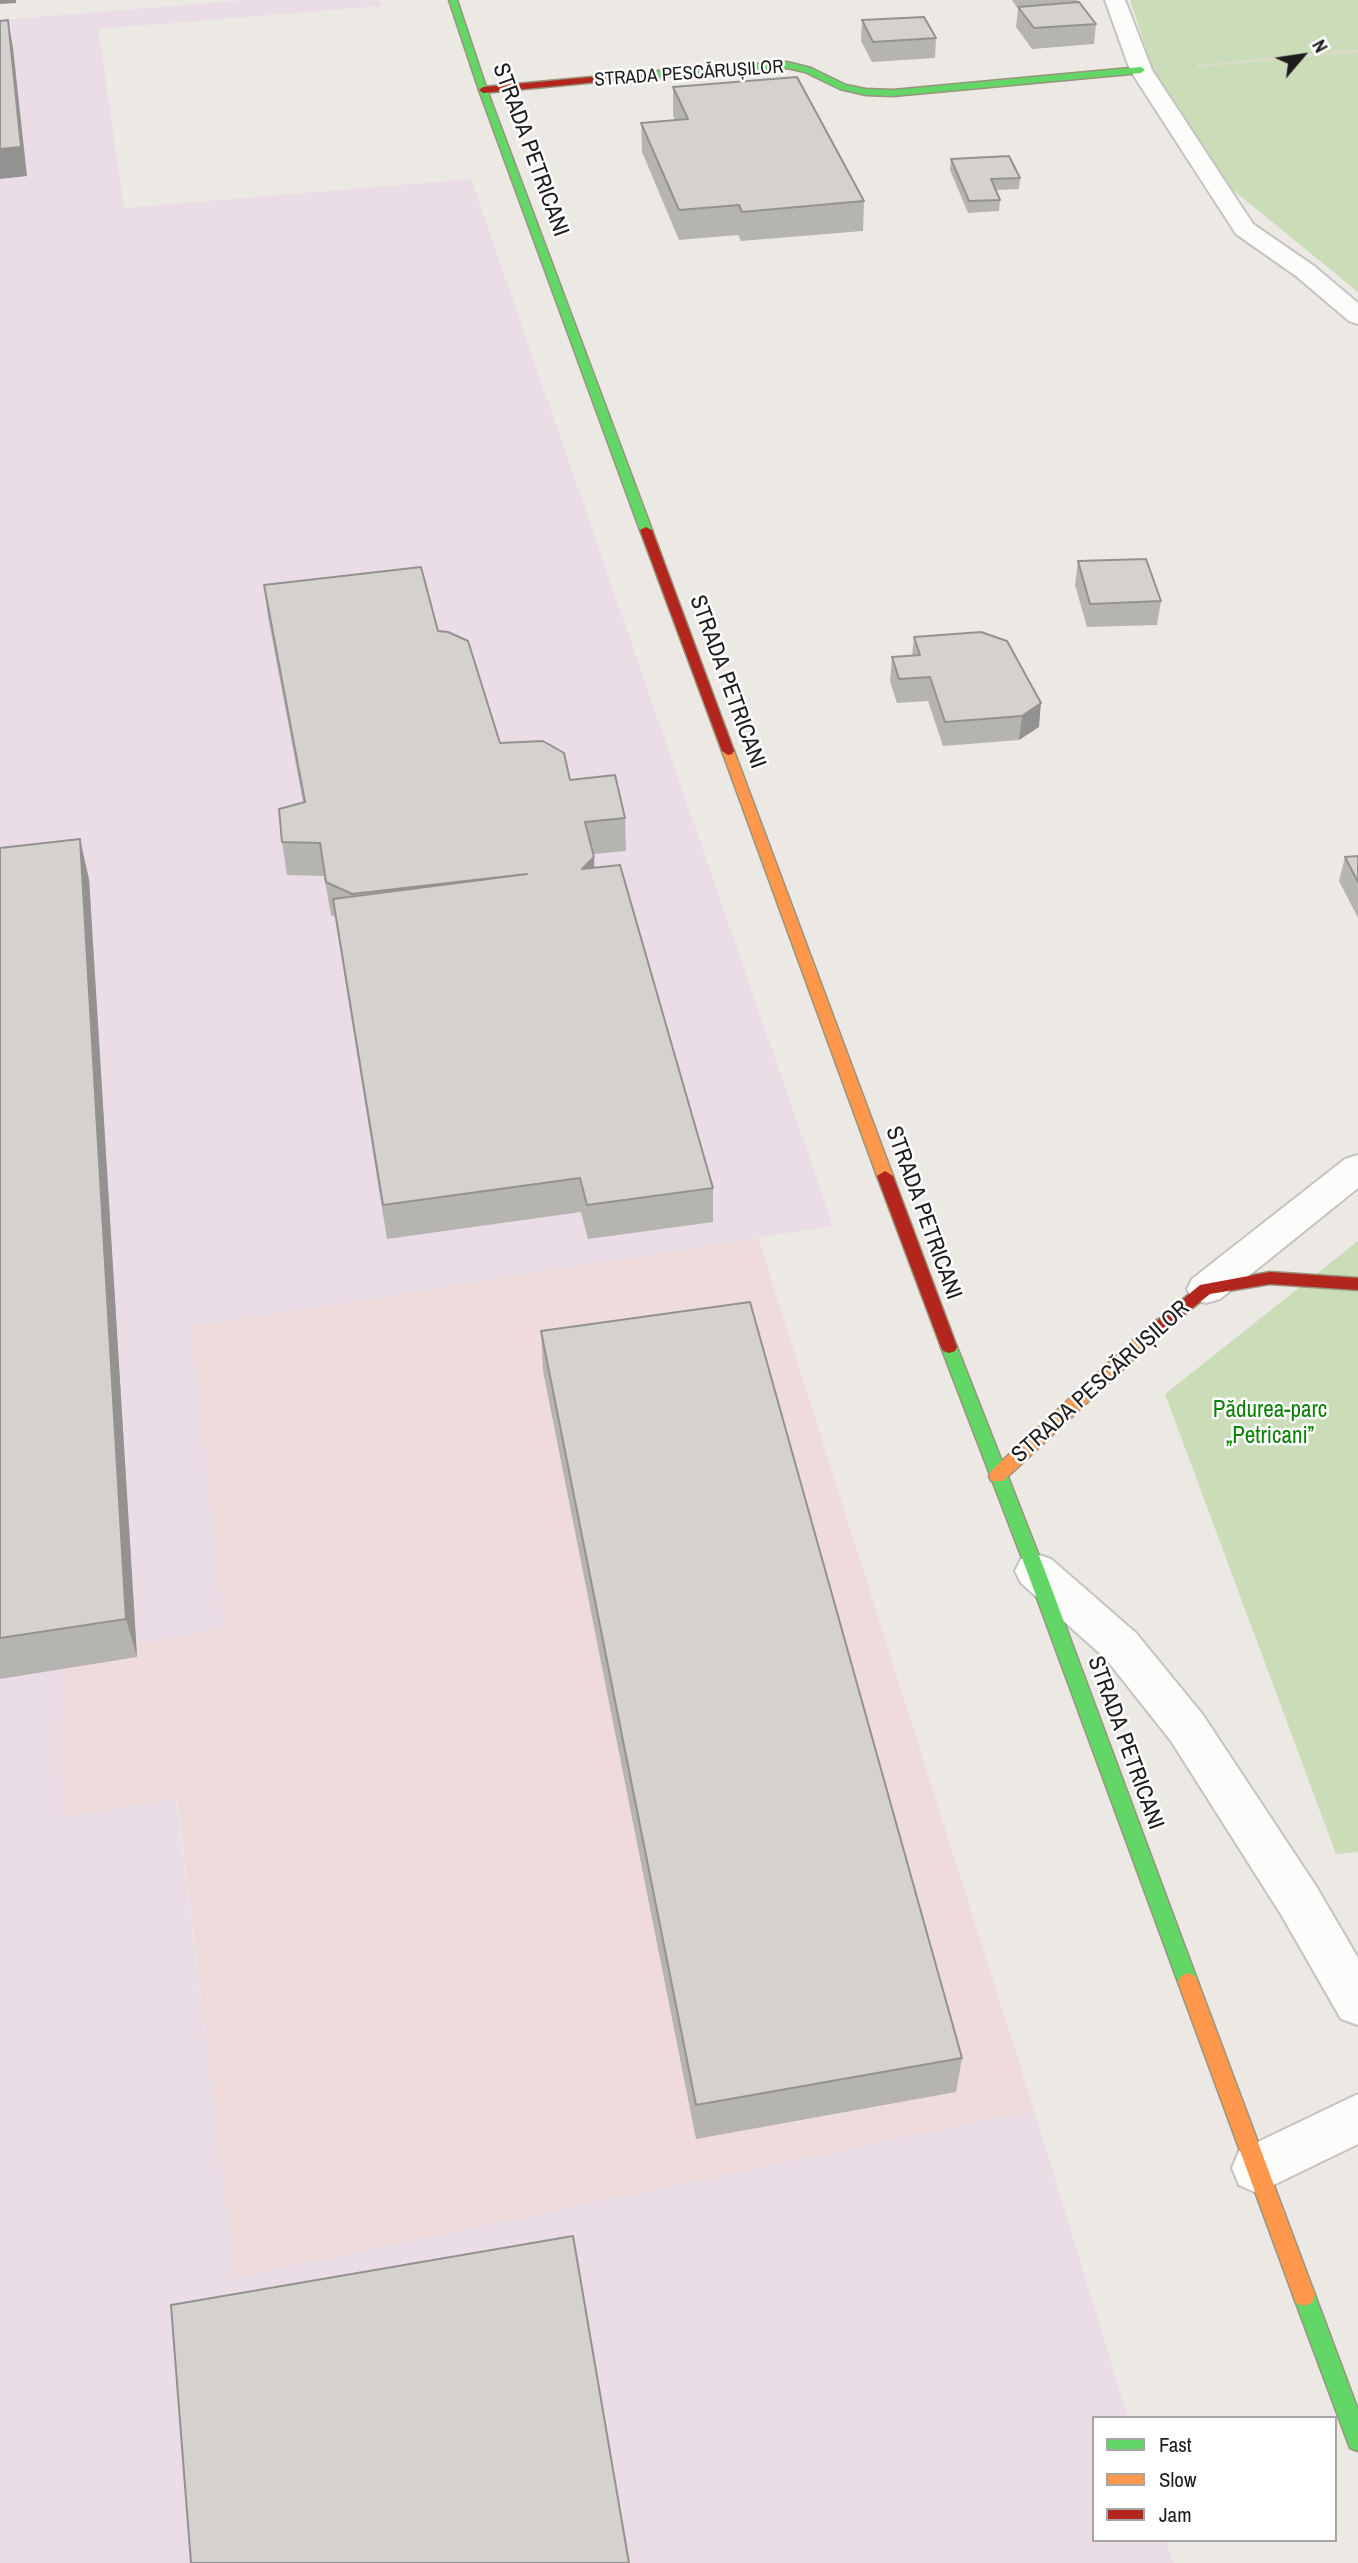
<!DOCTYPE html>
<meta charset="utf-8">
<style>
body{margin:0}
#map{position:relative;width:1358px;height:2563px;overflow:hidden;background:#ece9e5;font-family:"Archivo Narrow",sans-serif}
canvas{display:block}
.legend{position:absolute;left:1092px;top:2416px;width:245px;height:126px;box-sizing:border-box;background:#fff;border:2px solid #a5a5a5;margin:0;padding:9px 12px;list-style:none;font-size:21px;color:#1d1d1d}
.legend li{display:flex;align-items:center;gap:14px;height:35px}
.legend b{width:35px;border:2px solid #a5a5a5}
.north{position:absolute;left:1267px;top:21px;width:70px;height:70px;-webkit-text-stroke:5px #fff;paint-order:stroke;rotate:61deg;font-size:19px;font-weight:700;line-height:28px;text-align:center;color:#1d1d1d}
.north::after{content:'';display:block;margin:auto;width:24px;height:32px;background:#1d1d1d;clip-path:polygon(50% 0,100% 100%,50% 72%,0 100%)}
</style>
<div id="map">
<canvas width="1358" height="2563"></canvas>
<ul class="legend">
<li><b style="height:9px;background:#63d668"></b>Fast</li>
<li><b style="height:9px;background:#ff974d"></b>Slow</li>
<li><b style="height:9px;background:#b3261e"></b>Jam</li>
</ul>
<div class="north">N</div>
</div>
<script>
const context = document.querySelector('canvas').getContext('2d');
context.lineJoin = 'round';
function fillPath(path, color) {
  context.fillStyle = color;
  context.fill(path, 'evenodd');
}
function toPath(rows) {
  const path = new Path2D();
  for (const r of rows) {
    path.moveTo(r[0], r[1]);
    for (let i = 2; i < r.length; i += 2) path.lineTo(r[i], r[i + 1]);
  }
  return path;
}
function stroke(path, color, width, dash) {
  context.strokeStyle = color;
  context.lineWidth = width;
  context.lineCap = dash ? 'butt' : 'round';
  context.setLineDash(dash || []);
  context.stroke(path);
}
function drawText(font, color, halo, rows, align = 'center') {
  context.font = font + ' "Archivo Narrow",sans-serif';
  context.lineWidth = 5;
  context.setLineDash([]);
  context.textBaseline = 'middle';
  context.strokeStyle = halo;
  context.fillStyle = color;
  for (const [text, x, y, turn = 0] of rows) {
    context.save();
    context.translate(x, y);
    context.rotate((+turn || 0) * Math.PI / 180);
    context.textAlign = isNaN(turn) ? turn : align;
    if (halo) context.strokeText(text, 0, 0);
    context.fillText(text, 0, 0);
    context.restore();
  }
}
const commercial = toPath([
 [758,1238,1034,2110,235,2278,177,1798,62,1817,60,1657,223,1629,191,1327]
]);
const industrial = toPath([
 [248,0,380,0,382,6,98,29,124,208,471,179,833,1226,191,1327,224,1629,60,1657,62,1817,176,1798,235,2278,1034,2110,1128,2418,1094,2418,1094,2540,1166,2540,1173,2563,0,2563,0,20]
]);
const forest = toPath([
 [1130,0,1358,0,1358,292,1228,186,1154,73],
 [1358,1241,1358,1852,1336,1854,1165,1394]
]);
const path = toPath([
 [1198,66,1358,51]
]);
const lane = toPath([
 [1036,1554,1051,1559,1136,1633,1203,1715,1316,1886,1358,1958,1358,2025,1341,2019,1282,1916,1171,1741,1106,1659,1021,1583,1015,1571,1021,1559,1036,1554],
 [1358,2094,1358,2144,1257,2193,1239,2185,1232,2168,1239,2151,1358,2094]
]);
const street = toPath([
 [1105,0,1125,0,1152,70,1253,224,1314,266,1358,303,1358,324,1349,321,1296,276,1236,234,1130,70,1105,0],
 [1358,1155,1358,1188,1220,1299,1206,1303,1192,1299,1187,1289,1192,1279,1345,1159,1358,1155]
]);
const fast = toPath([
 [449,0,457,0,487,90,652,530,650,532,640,530,479,90,449,0],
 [787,62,811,68,846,85,866,89,893,90,1141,67,1145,70,1141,73,893,96,866,95,840,89,805,72,787,68,646,78,642,75,646,72,787,62],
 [949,1341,955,1343,957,1347,1045,1571,1198,1982,1195,1988,1188,1991,1181,1988,1178,1982,1027,1571,941,1347,943,1343,949,1341],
 [1304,2284,1312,2287,1358,2410,1358,2451,1350,2448,1293,2295,1296,2287,1304,2284]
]);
const slow = toPath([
 [728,747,734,751,893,1176,890,1180,885,1181,877,1176,722,751,728,747],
 [1160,1319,1166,1321,1168,1325,1166,1329,1003,1481,991,1481,989,1476,991,1471,1154,1321,1160,1319],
 [1188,1973,1195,1976,1198,1982,1315,2295,1312,2303,1304,2306,1296,2303,1293,2295,1178,1982,1181,1976,1188,1973]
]);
const jam = toPath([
 [646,72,650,75,649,77,483,93,479,90,483,87,646,72],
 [646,527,652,530,734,751,732,754,728,755,722,751,640,530,646,527],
 [885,1171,893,1176,957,1347,955,1351,949,1353,943,1351,941,1347,877,1176,885,1171],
 [1270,1272,1358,1278,1358,1290,1270,1284,1210,1294,1166,1329,1160,1331,1154,1329,1152,1325,1200,1285,1270,1272]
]);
const wall = toPath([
 [1012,0,1077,0,1077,2,1096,24,1094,44,1032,49,1016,27,1018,9],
 [862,20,936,38,935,58,872,62,861,41],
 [673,87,864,201,863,231,741,241,738,235,679,240,642,152,641,123,675,120,673,115],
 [951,159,1020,178,1019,189,996,190,1000,200,999,211,968,213,950,170],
 [1078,561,1161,601,1157,625,1087,627,1075,585],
 [264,585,438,631,500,743,570,780,625,818,626,851,593,854,594,868,713,1188,713,1222,588,1239,581,1212,387,1239,335,917,331,915,324,876,287,875,282,842,303,802,268,617],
 [914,637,1039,727,1019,740,943,746,928,701,897,703,890,681,892,657,912,656],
 [0,848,89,879,137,1657,0,1679],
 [1358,856,1358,918,1339,881,1345,857],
 [541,1331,962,2058,956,2092,696,2139,543,1371]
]);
const shadedWall = toPath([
 [0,0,16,0,16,3,0,4],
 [8,20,13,48,27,176,0,179,0,149],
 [1041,703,1039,727,1019,740,1022,716],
 [80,839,89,879,137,1657,126,1619],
 [594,857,595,890,582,869]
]);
const building = toPath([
 [1079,2,1096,24,1034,28,1018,7,1079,2],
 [924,17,936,38,873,42,862,20,924,17],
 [8,20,21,147,0,149,0,21,8,20],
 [797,77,864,201,742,212,739,205,679,210,641,123,688,119,673,87,797,77],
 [1009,156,1020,178,991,179,1000,200,969,201,951,159,1009,156],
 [1146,559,1161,601,1090,604,1078,561,1146,559],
 [421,567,438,631,448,632,468,641,500,743,543,741,564,753,570,780,615,775,625,818,585,822,594,857,582,869,620,865,713,1188,587,1205,580,1178,383,1205,333,899,527,874,352,894,326,882,320,843,282,842,279,809,305,802,264,585,421,567],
 [981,632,1007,641,1041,703,1022,716,945,722,930,677,899,679,892,657,920,655,914,637,981,632],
 [80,839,126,1619,0,1638,0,848,80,839],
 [1358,856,1358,882,1345,857,1358,856],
 [750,1302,962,2058,696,2105,541,1331,750,1302],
 [573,2236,629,2563,191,2563,171,2305,573,2236]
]);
const farStreetnames = [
 ["STRADA PESCĂRUȘILOR",689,74,-4]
];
const streetNames = [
 ["STRADA PETRICANI",530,150,70],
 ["STRADA PETRICANI",727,682,70],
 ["STRADA PETRICANI",923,1213,70],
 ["STRADA PESCĂRUȘILOR",1101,1382,-42],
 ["STRADA PETRICANI",1125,1743,70]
];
const parkNames = [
 ["Pădurea-parc",1270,1411],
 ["„Petricani”",1270,1437]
];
fillPath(commercial, '#efdbdb');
fillPath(industrial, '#eadde6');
fillPath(forest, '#cadcb8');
stroke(lane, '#c4c3c1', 4);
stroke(street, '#c4c3c1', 4);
stroke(fast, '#97957c', 3);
stroke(slow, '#97957c', 3);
stroke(jam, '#97957c', 3);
stroke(path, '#ebd8d7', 2.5, [2, 2]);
fillPath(lane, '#fcfcfb');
fillPath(street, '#fcfcfb');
fillPath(fast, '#63d668');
fillPath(slow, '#ff974d');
fillPath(jam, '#b3261e');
fillPath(wall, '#b6b4b1');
fillPath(shadedWall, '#949290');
fillPath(building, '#d4d1ce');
stroke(building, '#949290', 2);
drawText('19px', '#1d1d1d', '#fff', farStreetnames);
drawText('23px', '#1d1d1d', '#fff', streetNames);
drawText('23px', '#0b8105', '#fff', parkNames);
</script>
